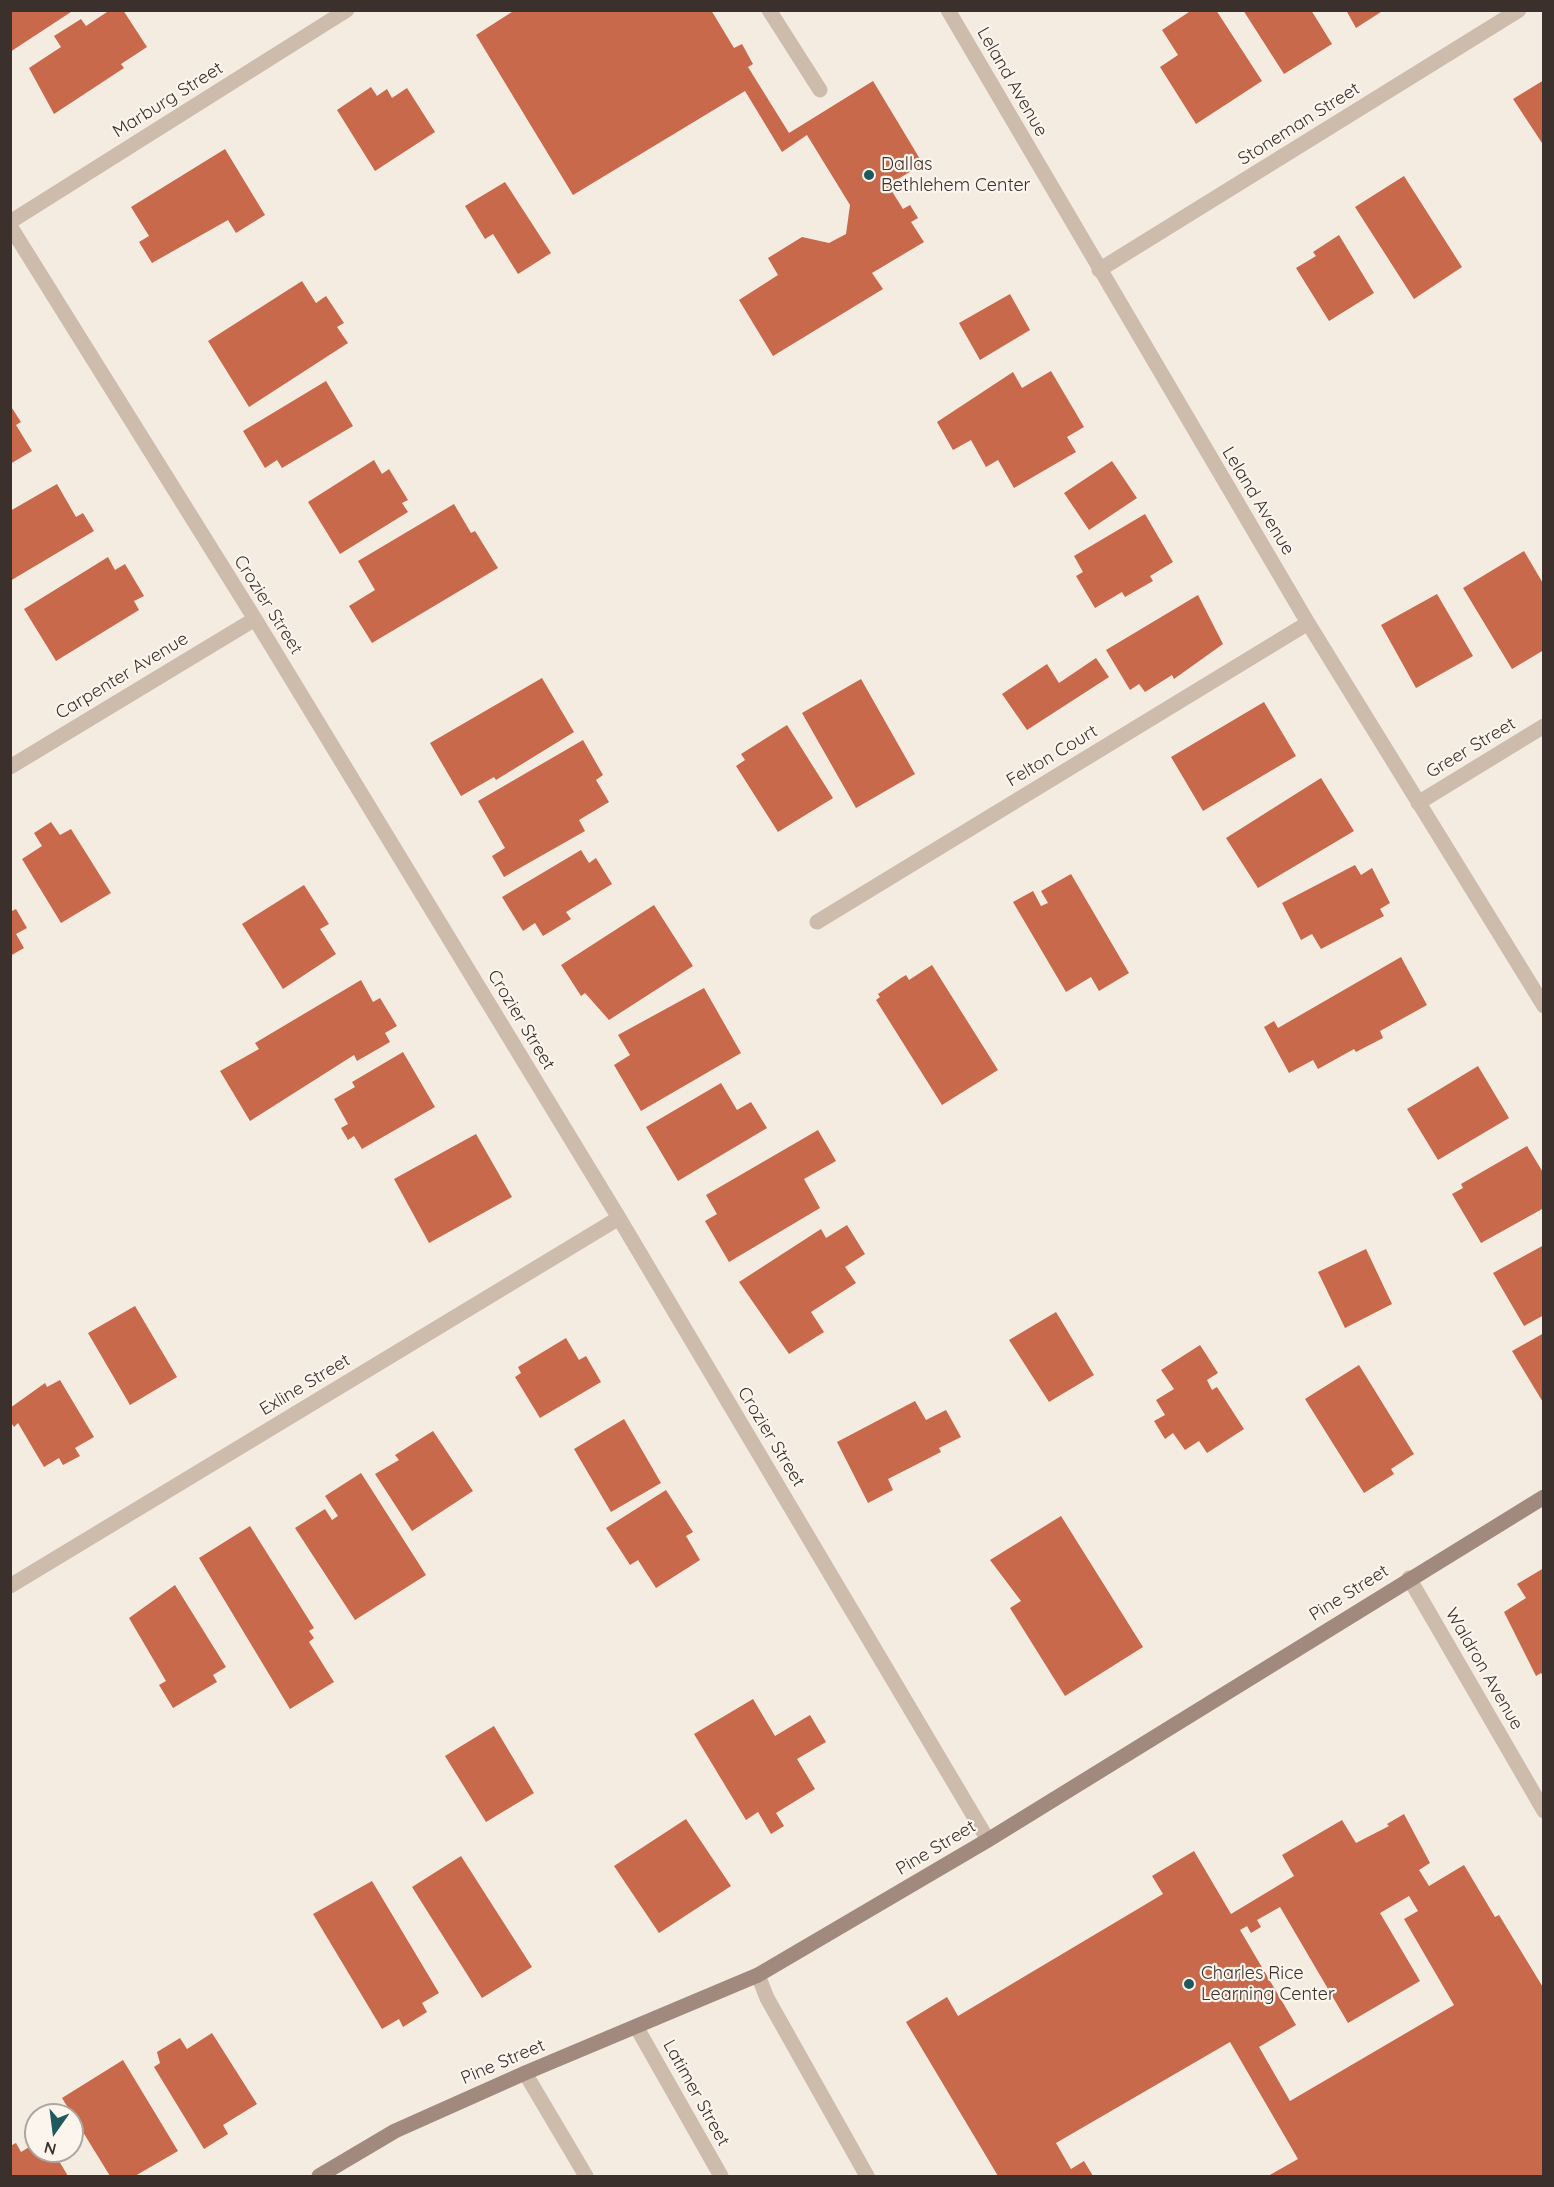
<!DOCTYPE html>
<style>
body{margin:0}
#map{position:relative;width:1554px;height:2187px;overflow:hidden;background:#f4ebe1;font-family:Quicksand,sans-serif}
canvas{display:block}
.frame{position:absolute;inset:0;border:12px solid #3b302b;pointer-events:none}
.north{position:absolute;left:24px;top:2103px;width:60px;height:60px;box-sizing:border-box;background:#fbf5ee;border:2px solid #aea6a0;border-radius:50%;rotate:194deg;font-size:16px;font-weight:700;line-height:24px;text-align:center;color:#3b302b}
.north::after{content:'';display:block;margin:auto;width:21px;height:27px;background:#1f5a5e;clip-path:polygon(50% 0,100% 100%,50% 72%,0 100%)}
</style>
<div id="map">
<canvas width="1554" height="2187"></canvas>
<div class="frame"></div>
<div class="north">N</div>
</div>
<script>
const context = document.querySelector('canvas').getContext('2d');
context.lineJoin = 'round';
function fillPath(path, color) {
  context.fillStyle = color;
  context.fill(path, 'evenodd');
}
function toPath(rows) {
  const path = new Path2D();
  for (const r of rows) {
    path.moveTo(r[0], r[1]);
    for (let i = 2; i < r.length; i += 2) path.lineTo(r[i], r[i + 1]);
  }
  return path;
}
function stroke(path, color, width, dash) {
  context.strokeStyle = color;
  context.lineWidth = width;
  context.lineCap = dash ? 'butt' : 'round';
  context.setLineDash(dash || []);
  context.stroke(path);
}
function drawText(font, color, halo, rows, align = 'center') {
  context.font = font + ' Quicksand,sans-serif';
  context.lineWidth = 4.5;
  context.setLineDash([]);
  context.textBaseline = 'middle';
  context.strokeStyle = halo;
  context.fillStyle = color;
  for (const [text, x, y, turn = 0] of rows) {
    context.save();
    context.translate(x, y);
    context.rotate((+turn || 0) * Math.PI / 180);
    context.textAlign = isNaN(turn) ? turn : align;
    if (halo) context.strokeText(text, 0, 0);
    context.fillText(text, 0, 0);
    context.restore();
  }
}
const building = toPath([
 [10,10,74,10,10,52],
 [110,10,123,10,147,47,121,64,124,68,54,114,29,68,61,47,54,36,81,19,86,26],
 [515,10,711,10,734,48,742,44,753,64,748,67,789,133,873,81,923,164,888,185,903,209,910,205,918,218,911,222,924,242,872,273,883,289,773,356,739,300,778,275,768,258,802,237,829,243,846,234,850,205,807,135,782,152,745,91,573,195,476,35],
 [1192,10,1216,10,1262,81,1196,124,1160,67,1178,55,1162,30],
 [1243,10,1311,10,1332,44,1284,74],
 [1346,10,1384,10,1356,28],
 [1544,80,1544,146,1513,99],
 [371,87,377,96,387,89,392,98,407,88,435,132,375,171,337,110],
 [225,149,265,215,236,233,228,220,152,263,139,242,149,236,131,207],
 [1404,176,1462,267,1414,299,1355,207],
 [505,182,551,253,518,274,493,234,485,239,465,206],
 [1339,235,1374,293,1329,321,1296,268,1316,256,1313,252],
 [302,281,316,303,326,296,344,323,337,327,348,343,249,407,208,341],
 [1010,294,1030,330,980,360,959,323],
 [1051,371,1084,427,1067,437,1076,452,1014,488,998,460,986,467,971,440,953,450,937,422,1013,372,1022,388],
 [326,381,353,426,282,468,277,460,265,468,243,431],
 [10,405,21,422,16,425,32,451,10,464],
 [374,460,382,474,389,469,408,500,402,503,408,512,340,554,308,502],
 [1112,461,1137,498,1089,530,1064,493],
 [57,484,76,517,83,513,94,531,10,581,10,511],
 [454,504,471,533,475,531,498,568,372,643,349,606,375,590,358,561],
 [1145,514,1173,562,1150,576,1153,581,1125,597,1122,592,1095,608,1076,576,1083,572,1074,556],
 [1524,551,1544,585,1544,650,1512,669,1463,588],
 [108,557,115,570,125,564,144,596,134,601,139,610,56,661,24,609],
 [1437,594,1473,656,1416,688,1381,625],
 [1198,595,1223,644,1174,679,1172,675,1145,692,1139,684,1130,690,1106,650],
 [1096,658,1109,677,1027,730,1002,694,1047,664,1059,683],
 [542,678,574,732,496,780,494,777,461,796,430,743],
 [861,679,915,774,856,808,802,713],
 [1264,702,1296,756,1203,811,1171,757],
 [787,725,833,798,778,832,736,766,745,760,741,754],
 [583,740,603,775,596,780,609,802,579,820,585,831,504,877,492,856,505,848,478,801],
 [1321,778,1354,831,1258,888,1226,838],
 [51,822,60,835,71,829,111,893,61,923,22,859,42,846,34,833],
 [581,850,589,863,596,858,612,884,566,912,571,919,543,936,535,923,523,931,502,897],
 [1355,865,1361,875,1372,868,1390,903,1380,909,1384,916,1321,949,1312,934,1301,940,1282,903],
 [1071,874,1129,973,1099,991,1091,977,1066,992,1013,902,1033,891,1041,906,1048,903,1041,891],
 [304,885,329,924,320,929,336,954,283,989,242,924],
 [654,905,693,966,609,1020,585,993,581,996,561,965],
 [16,909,27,928,16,934,24,948,10,956,10,912],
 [1401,957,1427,1005,1380,1031,1383,1038,1356,1052,1354,1049,1318,1069,1313,1060,1289,1073,1264,1027,1274,1021,1278,1028],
 [932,965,998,1070,942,1105,876,1000,880,997,878,994,901,978,906,975,909,980],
 [361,980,373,1002,380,998,397,1026,385,1033,390,1042,357,1061,354,1055,250,1121,220,1071,259,1049,255,1043],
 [704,988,741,1053,641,1111,614,1065,630,1055,618,1035],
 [403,1052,435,1107,362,1149,354,1136,348,1140,341,1128,348,1124,334,1099,355,1087,352,1082],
 [1478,1066,1509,1118,1438,1160,1407,1109],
 [721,1083,737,1110,751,1102,767,1128,678,1181,646,1127],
 [818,1130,836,1161,804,1179,820,1208,729,1262,705,1221,717,1214,706,1195],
 [476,1134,512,1197,429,1243,394,1179],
 [1527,1146,1544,1174,1544,1208,1481,1243,1452,1194,1463,1188,1461,1184],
 [847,1225,865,1254,845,1267,856,1283,811,1312,824,1332,789,1354,739,1282,821,1229,826,1238],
 [1544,1245,1544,1315,1524,1326,1493,1273],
 [1366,1249,1392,1304,1345,1328,1318,1272],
 [135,1306,177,1377,130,1405,88,1333],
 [1056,1312,1094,1375,1049,1402,1009,1340],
 [1544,1333,1544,1404,1512,1351],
 [566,1338,579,1360,586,1356,601,1382,540,1418,515,1377,521,1373,518,1367],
 [1200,1345,1218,1373,1207,1380,1212,1390,1217,1387,1244,1429,1207,1453,1199,1441,1185,1450,1173,1433,1165,1439,1154,1421,1165,1415,1156,1400,1174,1389,1161,1370],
 [1359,1365,1414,1454,1391,1469,1394,1474,1364,1493,1305,1399],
 [60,1380,94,1437,75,1448,80,1456,63,1465,59,1458,44,1467,18,1423,14,1427,10,1421,10,1408,45,1383,47,1387],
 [915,1401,926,1420,946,1410,961,1437,939,1448,941,1452,888,1479,893,1490,868,1503,837,1442],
 [624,1419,661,1483,611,1512,574,1449],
 [433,1431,473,1491,412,1531,375,1474,399,1460,395,1455],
 [361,1473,426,1575,355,1620,295,1528,325,1509,332,1520,338,1516,325,1496],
 [666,1490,693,1532,686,1536,700,1560,656,1588,638,1560,630,1565,606,1528],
 [1061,1516,1143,1647,1065,1696,1010,1608,1021,1601,990,1560],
 [250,1526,314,1628,309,1631,314,1638,309,1642,334,1682,290,1709,199,1558],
 [1544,1568,1544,1677,1541,1673,1536,1676,1504,1612,1526,1598,1517,1584],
 [175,1585,226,1667,213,1675,217,1682,173,1708,159,1685,166,1681,129,1618],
 [753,1699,775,1736,810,1715,826,1742,797,1759,815,1789,776,1813,784,1826,771,1834,758,1812,746,1820,694,1734],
 [494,1726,534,1793,486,1822,445,1756],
 [1404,1814,1430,1863,1419,1870,1429,1886,1464,1865,1495,1917,1499,1915,1544,1989,1544,2176,1268,2176,1298,2159,1230,2042,1056,2143,1071,2169,1084,2161,1093,2176,998,2176,906,2022,947,1997,958,2016,1163,1894,1152,1876,1194,1851,1231,1914,1294,1876,1282,1855,1342,1820,1356,1843,1389,1826,1387,1824],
 [1409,1896,1418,1911,1404,1919,1454,2005,1290,2101,1259,2047,1296,2025,1240,1930,1247,1926,1251,1933,1261,1927,1257,1920,1280,1907,1348,2023,1420,1981,1380,1913],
 [686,1819,731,1886,659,1933,614,1866],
 [461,1856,532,1967,482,1998,412,1887],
 [372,1881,439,1993,422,2003,427,2012,403,2027,399,2019,382,2029,313,1914],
 [212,2033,257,2104,223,2125,228,2134,204,2149,154,2067,160,2063,157,2052,180,2038,187,2049],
 [123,2060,178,2151,135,2176,110,2176,62,2098],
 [16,2143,21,2152,36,2143,36,2151,53,2151,68,2176,10,2176,10,2146]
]);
const lane = toPath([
 [769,10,820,90],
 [758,1975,767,1998,867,2176],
 [525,2073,586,2176]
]);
const street = toPath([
 [948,10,1308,623,1544,1006],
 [10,222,347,10],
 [10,226,255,619,619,1218,988,1840],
 [1099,270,1519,10],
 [10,767,255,619],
 [1418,803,1544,726],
 [817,922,1308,623],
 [1409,1578,1544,1811],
 [10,1586,619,1218],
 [637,2028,721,2176]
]);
const secondary = toPath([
 [319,2176,395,2131,525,2073,758,1975,988,1840,1544,1497]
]);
const markers = [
 [869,175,6,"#1f5a5e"],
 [1189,1984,6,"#1f5a5e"]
];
const streetNames = [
 ["Leland Avenue",1012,82,60],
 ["Marburg Street",168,100,-32],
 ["Stoneman Street",1299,124,-32],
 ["Leland Avenue",1258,501,59],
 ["Crozier Street",268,605,58],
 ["Carpenter Avenue",122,676,-31],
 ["Greer Street",1471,748,-31],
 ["Felton Court",1052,756,-31],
 ["Crozier Street",521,1020,59],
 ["Exline Street",305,1385,-31],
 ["Crozier Street",771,1437,59],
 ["Pine Street",1349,1593,-32],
 ["Waldron Avenue",1484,1669,60],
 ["Pine Street",936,1848,-31],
 ["Pine Street",503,2062,-23],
 ["Latimer Street",696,2093,61]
];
const poiNames = [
 ["Dallas",881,165],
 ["Bethlehem Center",881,186],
 ["Charles Rice",1201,1974],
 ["Learning Center",1201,1995]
];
fillPath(building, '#c8694b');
stroke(lane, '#cdbbac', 15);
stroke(street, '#cdbbac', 15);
stroke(secondary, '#a18a7d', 15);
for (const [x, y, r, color] of markers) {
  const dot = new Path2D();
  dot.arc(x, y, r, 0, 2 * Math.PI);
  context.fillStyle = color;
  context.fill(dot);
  stroke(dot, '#fbf5ee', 2);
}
drawText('18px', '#3b302b', '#fbf5ee', streetNames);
drawText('18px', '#3b302b', '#fbf5ee', poiNames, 'left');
</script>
